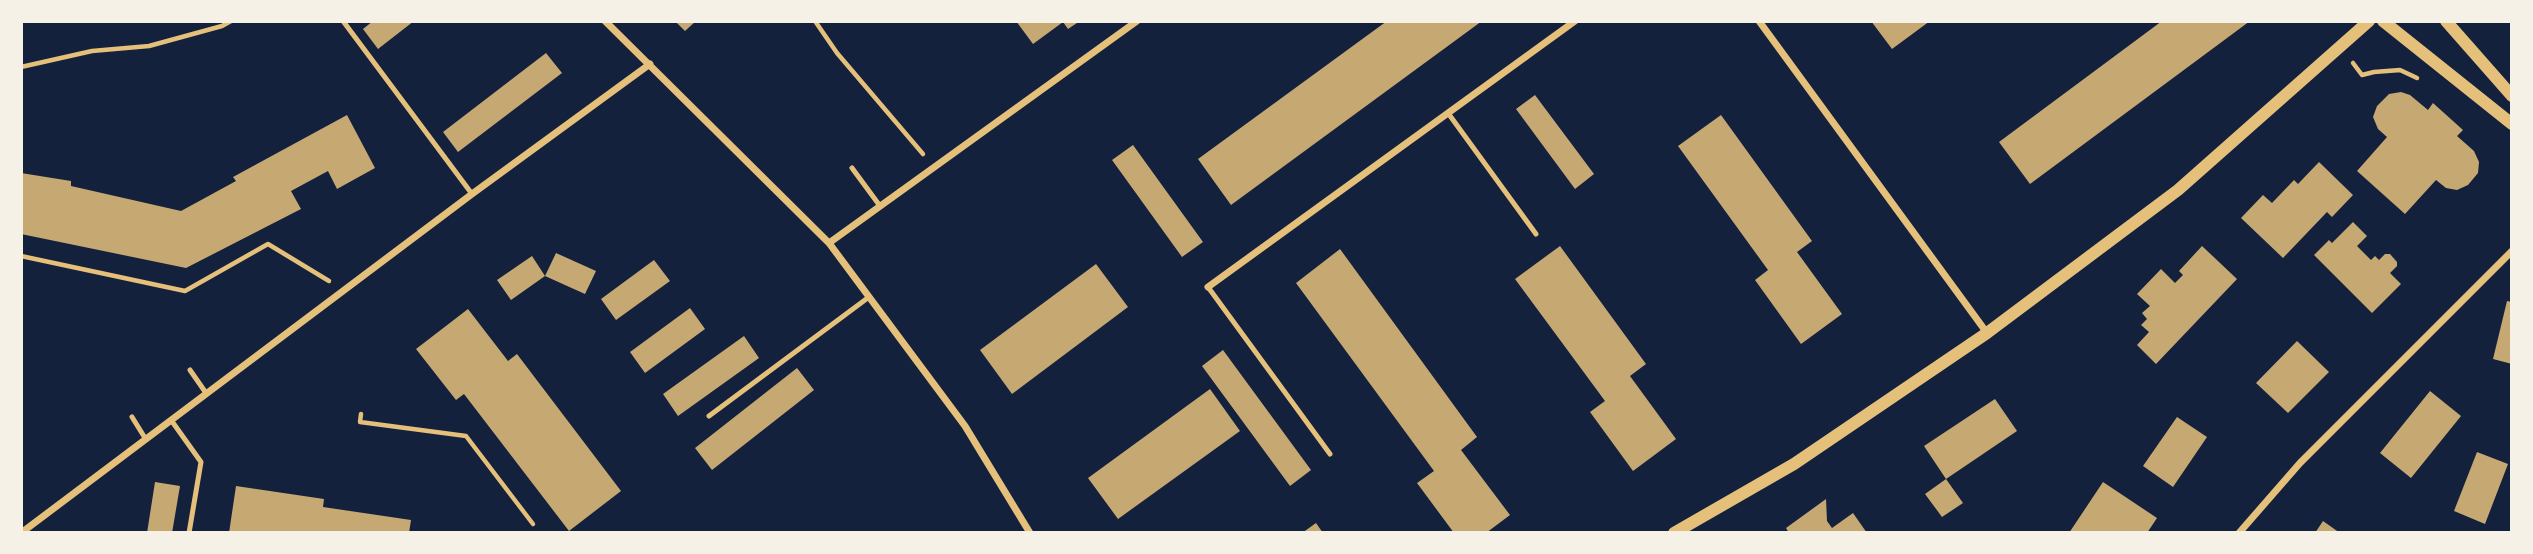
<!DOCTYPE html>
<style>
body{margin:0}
#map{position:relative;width:2533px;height:554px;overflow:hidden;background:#14213d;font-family:Jost,sans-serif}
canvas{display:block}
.frame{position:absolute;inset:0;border:23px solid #f6f1e7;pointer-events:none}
</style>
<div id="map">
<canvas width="2533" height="554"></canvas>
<div class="frame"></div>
</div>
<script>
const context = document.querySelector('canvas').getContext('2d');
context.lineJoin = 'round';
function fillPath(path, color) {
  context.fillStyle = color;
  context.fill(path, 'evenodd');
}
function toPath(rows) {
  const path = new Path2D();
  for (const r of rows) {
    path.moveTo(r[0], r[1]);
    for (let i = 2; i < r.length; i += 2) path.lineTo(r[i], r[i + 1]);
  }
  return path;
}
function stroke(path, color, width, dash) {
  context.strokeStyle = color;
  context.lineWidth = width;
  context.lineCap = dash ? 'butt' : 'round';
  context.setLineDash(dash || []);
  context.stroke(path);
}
const building = toPath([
 [373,21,414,21,378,49,363,29],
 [675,21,696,21,685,31],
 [1016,21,1080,21,1068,29,1063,22,1033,44],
 [1387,21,1482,21,1231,205,1198,159],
 [1871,21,1930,21,1892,49],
 [2162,21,2250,21,2030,184,1999,142],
 [546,53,562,73,458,152,443,132],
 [2401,92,2410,95,2428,110,2433,103,2463,130,2457,136,2474,151,2479,162,2478,173,2468,185,2457,190,2446,188,2436,180,2405,214,2357,171,2387,137,2378,129,2373,117,2377,106,2389,94],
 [1535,95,1594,174,1575,189,1516,109],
 [347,115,375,168,337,189,328,171,291,191,301,209,186,268,21,234,21,173,71,181,71,186,181,211,236,181,233,177],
 [1721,115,1812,241,1797,252,1842,314,1801,344,1755,280,1768,270,1678,146],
 [1133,145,1203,242,1182,257,1112,160],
 [2319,162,2353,195,2332,217,2327,212,2283,258,2241,218,2263,195,2272,203,2294,180,2298,184],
 [2353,222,2367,236,2357,246,2371,260,2375,256,2379,260,2385,254,2390,254,2397,262,2397,266,2390,273,2401,284,2372,313,2314,255,2329,240,2332,243],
 [1560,246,1646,364,1630,376,1676,439,1633,471,1590,412,1605,401,1515,279],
 [2202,246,2237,279,2156,364,2137,345,2149,332,2141,325,2147,319,2142,313,2150,306,2137,294,2161,269,2175,283,2183,275,2179,271],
 [1340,249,1477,437,1461,450,1510,515,1486,533,1454,533,1417,483,1434,471,1296,283],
 [556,253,596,271,585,294,545,276],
 [532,256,545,276,511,300,497,280],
 [654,260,670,281,616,320,601,299],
 [1096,264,1128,307,1012,394,980,350],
 [2507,301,2512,302,2512,364,2493,359],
 [690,308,705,329,645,373,630,352],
 [468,309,508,361,517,354,621,491,569,531,464,394,456,400,416,349],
 [744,336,759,358,678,416,663,394],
 [2297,341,2329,372,2288,413,2256,383],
 [1223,350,1311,470,1290,486,1202,366],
 [797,368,814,390,712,470,695,448],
 [1210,389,1240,431,1118,519,1088,478],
 [2430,391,2461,416,2411,478,2380,453],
 [1995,399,2017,431,1946,479,1924,446],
 [2177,417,2207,437,2173,487,2143,466],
 [2477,452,2508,464,2485,524,2454,511],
 [1946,479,1963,503,1942,517,1925,494],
 [155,482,180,486,172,533,147,533],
 [2103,482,2157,518,2147,533,2069,533],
 [236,486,324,499,323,507,411,520,409,533,229,533],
 [1826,499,1827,521,1832,528,1853,513,1867,533,1789,533,1786,528],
 [2323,521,2340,533,2315,533],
 [1316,523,1323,533,1302,533]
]);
const path = toPath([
 [815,21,837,53,923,154],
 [2353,63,2362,75,2374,72,2400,70,2417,78],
 [21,67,92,51,149,46,222,26,231,21],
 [21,256,185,291,268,244,329,281],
 [361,414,360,422,466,436,533,524]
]);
const service = toPath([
 [343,21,472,194],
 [1448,113,1536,234],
 [852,168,880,206],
 [1208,287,1330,454],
 [190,370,206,393],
 [709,416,869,297],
 [132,417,145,438],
 [171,420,201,462,189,533]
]);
const minor = toPath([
 [605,21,829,243,965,426,1030,533],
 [1759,21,1987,333],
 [829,243,1137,21],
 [1208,287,1575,21],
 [21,533,472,194,650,64],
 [2239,533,2300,463,2512,251]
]);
const tertiary = toPath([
 [2383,21,2512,124],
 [2446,21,2512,96],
 [1674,533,1794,464,1987,333,2178,190,2369,21]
]);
fillPath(building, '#c6a872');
stroke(path, '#e5c07b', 4.5);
stroke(service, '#e5c07b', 5);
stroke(minor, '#e5c07b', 7);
stroke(tertiary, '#e5c07b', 12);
</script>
